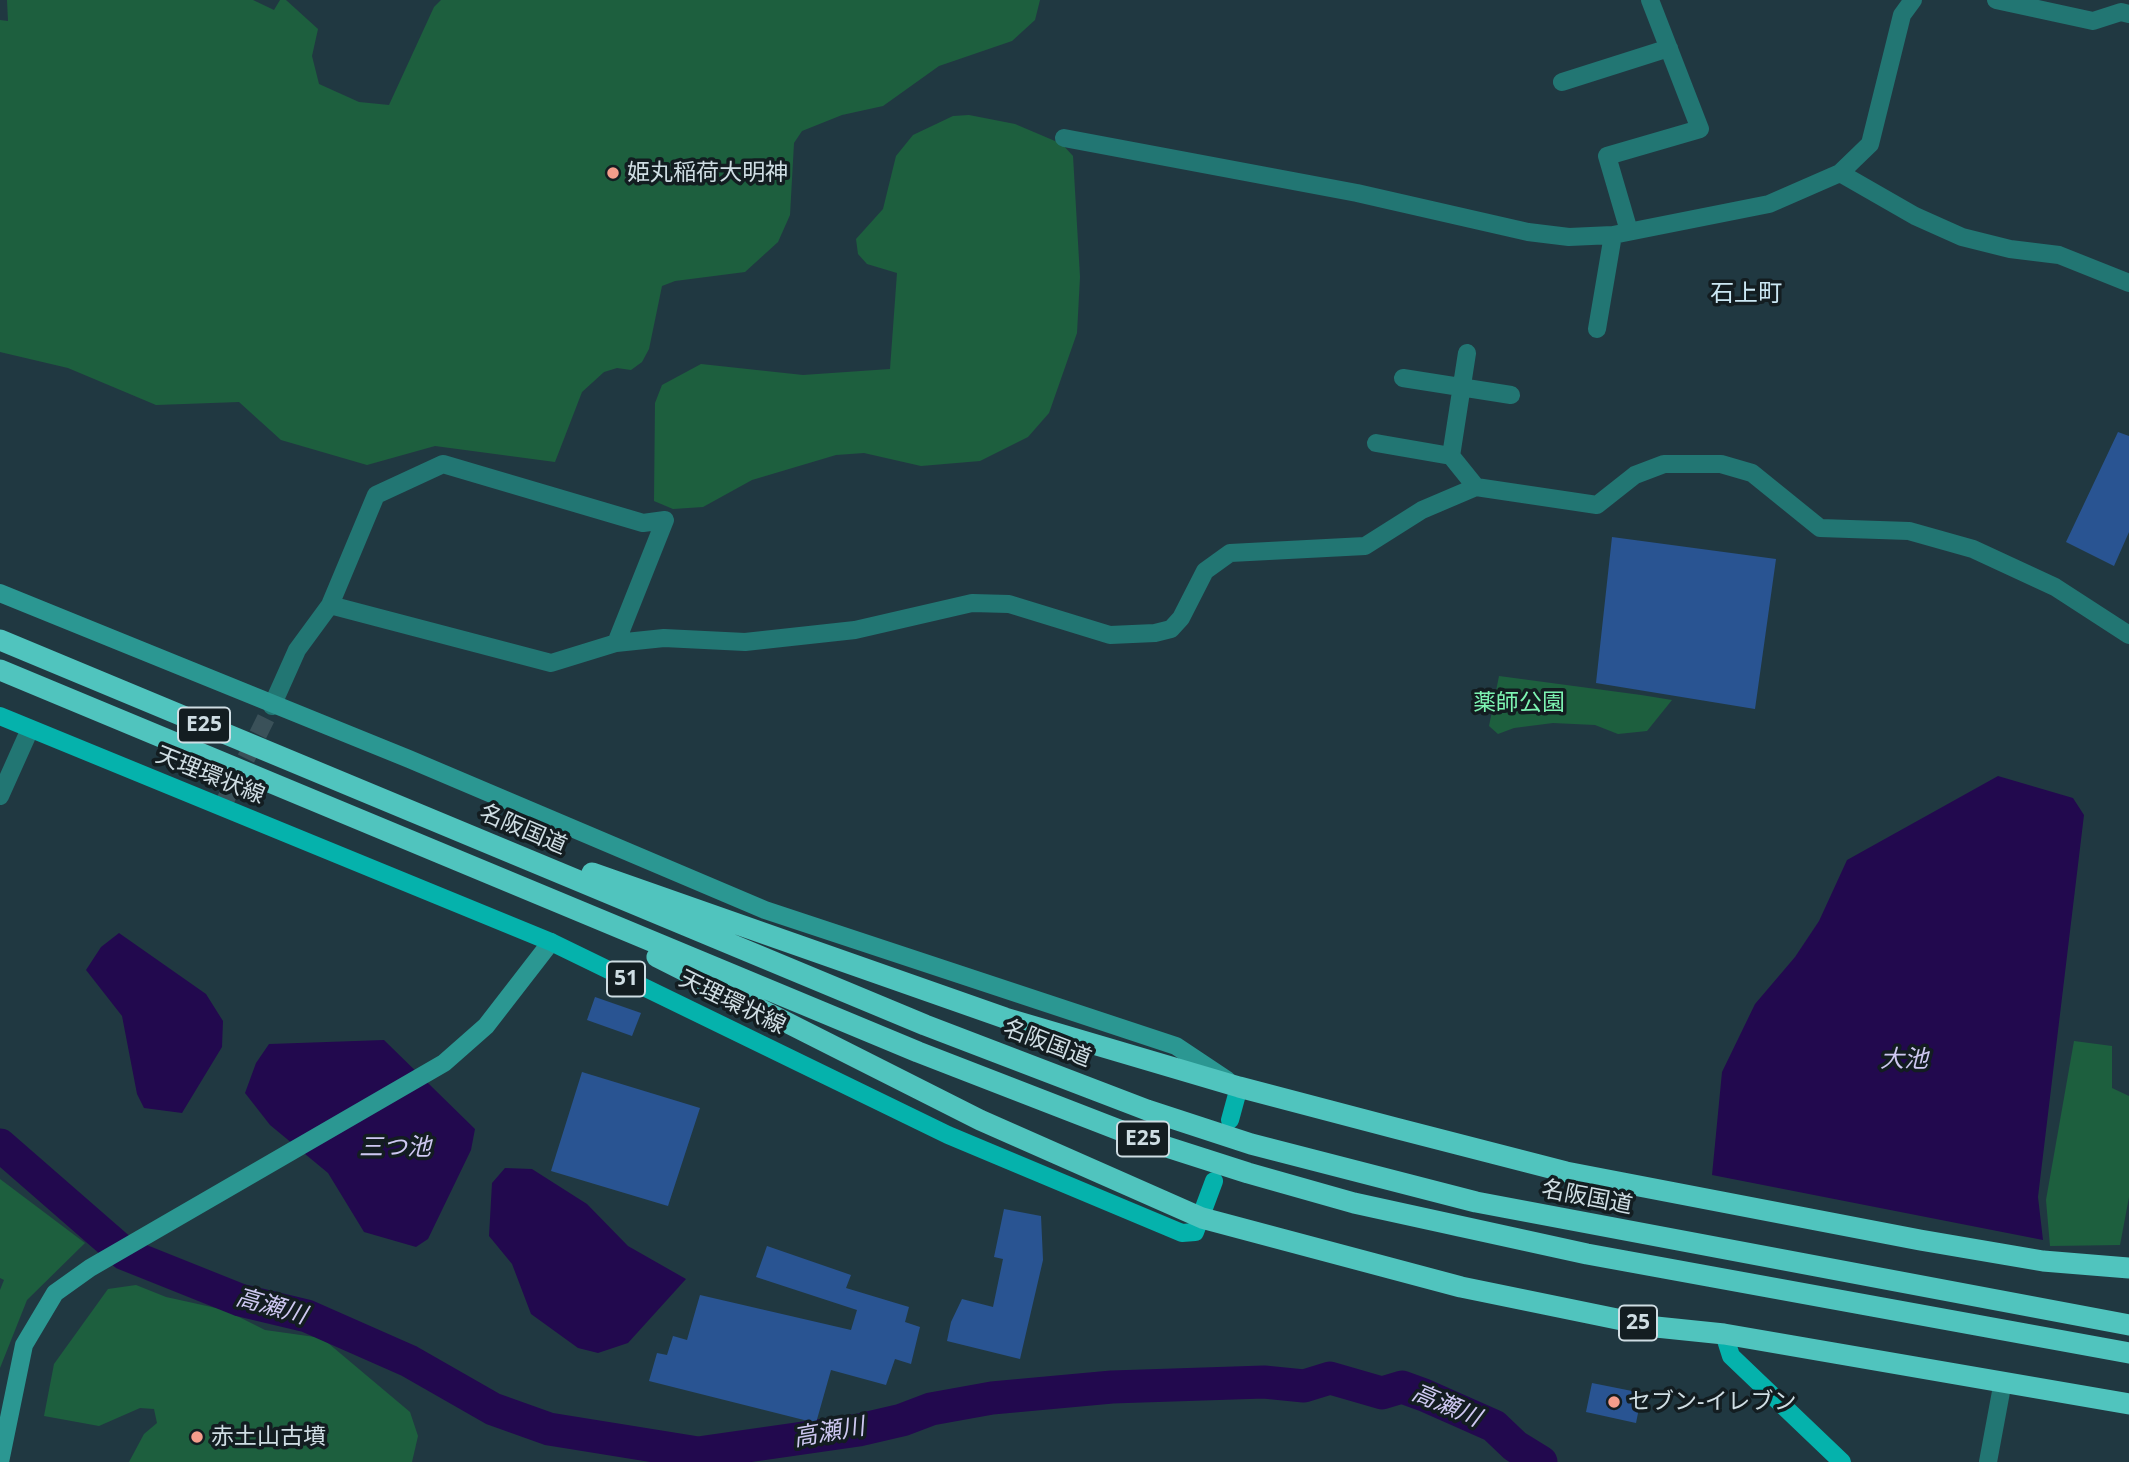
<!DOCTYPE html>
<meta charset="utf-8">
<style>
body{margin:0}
canvas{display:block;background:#203841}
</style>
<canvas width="2129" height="1462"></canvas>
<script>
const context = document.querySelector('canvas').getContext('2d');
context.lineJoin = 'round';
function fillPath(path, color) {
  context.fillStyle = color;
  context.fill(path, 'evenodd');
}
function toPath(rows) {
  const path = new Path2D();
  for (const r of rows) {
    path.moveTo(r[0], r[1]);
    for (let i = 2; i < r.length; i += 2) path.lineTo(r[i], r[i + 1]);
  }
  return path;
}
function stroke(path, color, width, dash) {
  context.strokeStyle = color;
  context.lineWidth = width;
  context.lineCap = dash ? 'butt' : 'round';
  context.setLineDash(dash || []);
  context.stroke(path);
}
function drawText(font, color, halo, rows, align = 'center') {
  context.font = font + ' "Noto Sans","Noto Sans JP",sans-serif';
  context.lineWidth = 7;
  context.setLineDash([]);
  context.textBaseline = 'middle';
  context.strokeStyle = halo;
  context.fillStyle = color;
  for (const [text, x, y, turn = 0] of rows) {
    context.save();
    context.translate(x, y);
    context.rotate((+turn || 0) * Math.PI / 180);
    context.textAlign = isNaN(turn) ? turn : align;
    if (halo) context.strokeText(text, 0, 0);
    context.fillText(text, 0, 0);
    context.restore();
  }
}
const green = toPath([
 [7,0,253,0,274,10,280,0,286,0,318,29,312,56,319,84,359,102,389,105,434,7,441,0,1040,0,1035,20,1012,41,939,66,883,106,842,115,802,131,794,143,790,215,778,242,745,272,675,281,662,286,649,349,642,362,631,370,617,368,604,372,582,392,555,462,435,446,367,465,281,440,239,402,156,405,68,368,0,352,0,20,8,21],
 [969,115,1015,124,1062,144,1073,156,1080,277,1077,333,1049,413,1028,437,980,461,921,466,864,453,836,455,752,480,703,507,673,509,654,501,655,403,662,385,701,364,803,375,890,369,897,273,867,264,858,254,856,239,883,209,896,156,913,135,953,116],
 [1499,676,1641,695,1672,700,1647,731,1618,734,1595,725,1553,723,1514,728,1498,734,1489,726],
 [2074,1041,2112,1046,2112,1088,2129,1096,2129,1197,2120,1245,2050,1246,2046,1200],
 [0,1179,85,1243,27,1300,0,1368,0,1290,4,1280,0,1278],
 [136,1285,166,1297,225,1310,265,1330,322,1338,410,1412,418,1436,412,1462,129,1462,144,1434,157,1423,154,1409,140,1408,99,1426,44,1416,54,1364,108,1289]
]);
const water = toPath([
 [1998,776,2073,798,2084,815,2038,1197,2043,1240,1712,1175,1722,1072,1755,1004,1795,957,1819,921,1847,860],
 [119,933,206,994,223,1021,222,1047,182,1113,144,1108,137,1094,122,1016,86,970,101,947],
 [384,1040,475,1129,471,1150,428,1239,416,1247,364,1232,328,1173,270,1125,245,1093,256,1063,269,1044],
 [505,1168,532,1169,587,1204,628,1246,686,1279,628,1343,598,1353,578,1348,531,1314,512,1264,489,1236,492,1183]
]);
const river = toPath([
 [0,1145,125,1254,240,1300,307,1316,409,1361,493,1409,549,1429,698,1453,859,1430,902,1420,931,1409,992,1398,1112,1387,1264,1382,1304,1386,1330,1378,1382,1393,1402,1387,1424,1395,1494,1426,1515,1446,1541,1462]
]);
const building = toPath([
 [2118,432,2129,436,2129,532,2114,566,2066,542],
 [1612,537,1776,559,1755,709,1596,683],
 [595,997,641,1013,632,1036,587,1020],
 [582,1072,700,1108,668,1206,551,1171],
 [1004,1209,1041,1216,1043,1260,1020,1359,947,1341,951,1322,962,1299,993,1307,1003,1259,994,1257],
 [767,1246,851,1275,846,1288,909,1307,905,1322,920,1327,911,1364,895,1359,886,1385,831,1370,816,1423,649,1381,657,1353,667,1355,673,1336,687,1340,700,1295,851,1330,857,1310,756,1277],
 [1592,1383,1642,1393,1636,1423,1586,1412]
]);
const streetTunnel = toPath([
 [222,807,272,706]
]);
const street = toPath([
 [1996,0,2093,21,2121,12,2129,14],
 [1562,82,1669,48],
 [1064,138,1357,193,1528,232,1569,237,1613,235,1769,204,1840,173,1870,144,1902,15,1913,0],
 [1840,173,1915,216,1962,237,2010,249,2059,255,2129,283],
 [1629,231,1607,156,1700,129,1650,0],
 [1597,329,1613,235],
 [1467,353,1451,456,1476,487],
 [1403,378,1511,395],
 [1376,443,1451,456],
 [330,605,551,663,616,643,664,638,745,642,855,630,972,603,1009,604,1110,635,1155,633,1171,629,1181,618,1205,571,1230,553,1365,546,1422,510,1476,487,1597,505,1635,475,1664,464,1721,464,1752,473,1820,528,1909,531,1973,549,2055,587,2129,635],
 [272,706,297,650,330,605,376,495,443,464,643,523,665,520,616,643],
 [0,796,30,729],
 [1988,1462,2003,1381]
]);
const secondary = toPath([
 [0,593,409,759,765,910,1176,1046,1227,1080],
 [0,1462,24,1345,55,1293,90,1268,444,1063,486,1026,551,942]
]);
const primary = toPath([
 [0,716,551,942,948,1135,1182,1233,1195,1232,1214,1181],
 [1230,1120,1239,1087],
 [1724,1334,1731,1356,1842,1462]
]);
const highway = toPath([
 [0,640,925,1025,1147,1110,1251,1144,1476,1202,2129,1325],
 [0,670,918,1052,1145,1140,1248,1173,1354,1203,1587,1254,2129,1353],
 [592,873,1005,1018,1239,1087,1395,1128,1566,1172,1920,1240,2043,1261,2129,1268],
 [657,957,980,1120,1202,1218,1461,1287,1656,1327,1724,1334,2129,1404]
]);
const markers = [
 [613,173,7,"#f49d8b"],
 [1614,1402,7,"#f49d8b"],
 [197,1437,7,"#f49d8b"]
];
const shields = [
 [204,725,52],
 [626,979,38],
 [1143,1139,52],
 [1638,1323,38]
];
const shieldNames = [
 ["E25",204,725],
 ["51",626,979],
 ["E25",1143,1139],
 ["25",1638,1323]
];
const poiNames = [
 ["姫丸稲荷大明神",627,173],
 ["セブン-イレブン",1628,1402],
 ["赤土山古墳",211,1437]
];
const parkNames = [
 ["薬師公園",1519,703]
];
const streetNames = [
 ["天理環状線",210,776,22],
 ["名阪国道",523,830,23],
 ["天理環状線",732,1003,26],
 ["名阪国道",1047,1044,21],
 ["名阪国道",1587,1198,11]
];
const neighbourhoodNames = [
 ["石上町",1746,294]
];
const waterNames = [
 ["大池",1904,1060],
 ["三つ池",395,1148],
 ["高瀬川",271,1307,16],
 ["高瀬川",1446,1406,23],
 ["高瀬川",829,1433,-10]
];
fillPath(green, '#1d5f3e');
fillPath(water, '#22094e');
stroke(river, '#22094e', 33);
fillPath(building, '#295492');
stroke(streetTunnel, '#3a5159', 18, [18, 9]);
stroke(street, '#227673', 18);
stroke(secondary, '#2b9792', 18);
stroke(primary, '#05b2ac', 18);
stroke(highway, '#50c4be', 21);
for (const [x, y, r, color] of markers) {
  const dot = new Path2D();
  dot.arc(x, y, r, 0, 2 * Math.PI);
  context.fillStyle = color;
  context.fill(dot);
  stroke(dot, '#131d21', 2.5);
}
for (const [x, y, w] of shields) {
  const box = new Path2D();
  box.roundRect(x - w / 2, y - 17.5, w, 35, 5);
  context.fillStyle = '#131d21';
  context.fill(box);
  stroke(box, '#cfdde3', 2);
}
drawText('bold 21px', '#cfdde3', null, shieldNames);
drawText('23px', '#cfdde3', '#131d21', poiNames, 'left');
drawText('23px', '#7df4b2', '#131d21', parkNames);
drawText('23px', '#cfdde3', '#131d21', streetNames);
drawText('24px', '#cbe7f3', '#131d21', neighbourhoodNames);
drawText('italic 24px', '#cec8f1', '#131d21', waterNames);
</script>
